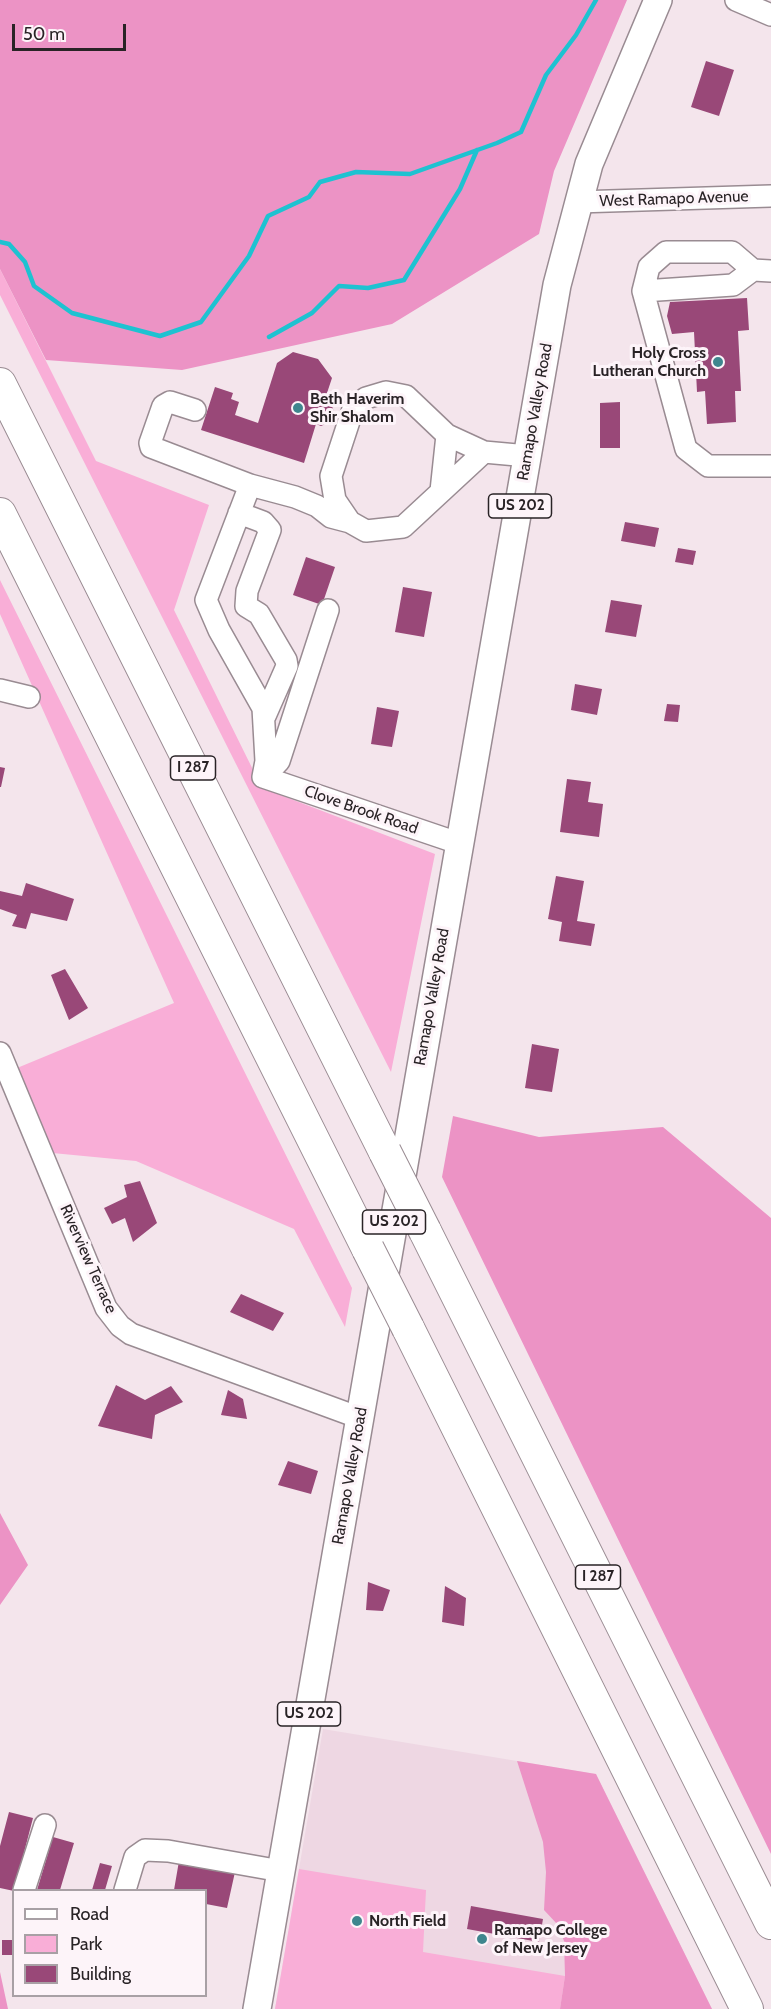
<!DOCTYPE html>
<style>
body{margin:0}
#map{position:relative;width:771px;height:2009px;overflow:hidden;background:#f4e5ec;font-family:Cabin,sans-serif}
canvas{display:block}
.legend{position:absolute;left:12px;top:1889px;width:195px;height:108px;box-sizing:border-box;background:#fdf4f9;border:2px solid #a8a0a5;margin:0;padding:8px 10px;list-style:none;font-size:18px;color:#292326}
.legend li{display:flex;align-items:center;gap:12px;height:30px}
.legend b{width:30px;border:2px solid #a8a0a5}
.scale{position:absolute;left:12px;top:24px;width:114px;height:27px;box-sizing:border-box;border:3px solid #292326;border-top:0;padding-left:8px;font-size:18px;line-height:21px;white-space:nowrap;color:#292326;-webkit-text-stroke:4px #fdf4f9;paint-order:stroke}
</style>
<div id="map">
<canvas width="771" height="2009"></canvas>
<ul class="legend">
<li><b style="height:8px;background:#fff"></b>Road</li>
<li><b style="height:16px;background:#f9aed7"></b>Park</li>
<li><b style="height:16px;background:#994878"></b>Building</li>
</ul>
<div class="scale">50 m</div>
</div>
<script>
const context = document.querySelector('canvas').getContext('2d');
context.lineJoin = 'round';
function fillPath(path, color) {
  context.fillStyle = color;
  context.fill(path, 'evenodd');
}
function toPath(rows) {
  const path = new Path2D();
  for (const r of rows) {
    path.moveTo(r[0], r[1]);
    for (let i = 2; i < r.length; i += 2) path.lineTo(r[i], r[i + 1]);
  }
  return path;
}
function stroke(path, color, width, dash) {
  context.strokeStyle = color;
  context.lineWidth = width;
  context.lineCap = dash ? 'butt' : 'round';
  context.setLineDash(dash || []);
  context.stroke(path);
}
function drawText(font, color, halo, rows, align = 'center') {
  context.font = font + ' Cabin,sans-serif';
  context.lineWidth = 6;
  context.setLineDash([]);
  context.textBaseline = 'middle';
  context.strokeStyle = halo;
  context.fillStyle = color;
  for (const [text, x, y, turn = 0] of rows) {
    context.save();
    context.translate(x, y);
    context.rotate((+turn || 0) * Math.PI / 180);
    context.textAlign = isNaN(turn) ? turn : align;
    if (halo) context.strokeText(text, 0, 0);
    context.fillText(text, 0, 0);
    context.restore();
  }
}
const built = toPath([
 [323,1729,596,1774,712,2009,275,2009]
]);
const green = toPath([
 [0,269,96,461,209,505,174,610,262,788,435,854,391,1072,0,295],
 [0,580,352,1288,345,1327,294,1229,136,1161,42,1152,5,1073,174,1003,0,614],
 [299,1869,426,1890,423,1952,565,1976,560,2009,275,2009]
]);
const forest = toPath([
 [0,0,627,0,554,171,539,234,392,324,182,370,46,360,0,269],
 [453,1116,539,1137,663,1127,771,1218,771,1854,442,1177],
 [0,1513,28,1565,0,1605],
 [517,1761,596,1774,712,2009,560,2009,565,1976,564,1941,558,1925,544,1910,546,1872,543,1842],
 [0,1972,8,2009,0,2009]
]);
const stream = toPath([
 [0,242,9,244,25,262,34,286,72,313,160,336,201,322,249,256,268,216,309,197,320,182,356,172,410,174,497,143,521,132,546,75,576,35,596,0],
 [269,337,312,313,339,286,368,288,404,280,460,189,477,150]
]);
const building = toPath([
 [706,61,734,70,719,116,691,107],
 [747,298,749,330,738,331,741,391,735,391,736,422,707,424,705,391,697,392,694,332,672,334,667,316,670,302],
 [293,352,318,359,332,378,324,402,331,404,334,411,330,422,321,426,316,424,304,463,201,430,215,387,233,393,231,399,239,402,235,415,258,423,277,363],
 [620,402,620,448,600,448,600,403],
 [625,522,659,528,655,547,621,541],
 [678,548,696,551,693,565,675,562],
 [306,557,335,567,322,605,293,595],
 [403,587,432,592,424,637,395,632],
 [611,600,642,605,636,637,605,632],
 [575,684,602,689,597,715,571,710],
 [667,704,680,705,678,722,664,721],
 [377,707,399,711,392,747,371,744],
 [0,767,5,768,1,787,0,787],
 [567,779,591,782,588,802,603,804,599,837,560,832],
 [556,876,584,881,577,921,595,924,591,946,559,941,562,922,548,919],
 [26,883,74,899,67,921,31,913,26,929,12,926,17,915,0,909,0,891,22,896],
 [65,969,88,1008,69,1020,51,975],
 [532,1044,559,1049,552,1092,525,1088],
 [140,1181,157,1223,133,1242,125,1218,112,1224,104,1208,127,1197,124,1185],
 [241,1294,284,1313,273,1331,230,1312],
 [116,1385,145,1400,171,1386,183,1402,155,1415,152,1439,98,1426],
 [228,1390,243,1399,247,1419,221,1415],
 [288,1461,318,1471,311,1494,278,1485],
 [368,1582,390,1590,383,1611,366,1610],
 [445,1586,466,1598,464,1626,442,1622],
 [9,1812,33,1818,14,1891,0,1888,0,1846],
 [53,1837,74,1843,60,1890,37,1890],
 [179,1861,235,1872,227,1908,206,1904,206,1890,174,1890],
 [100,1863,112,1866,105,1890,92,1890],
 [471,1906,543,1919,539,1942,467,1929],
 [2,1940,14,1940,14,1955,2,1955]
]);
const minor = toPath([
 [736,0,771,15],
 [577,202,771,196],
 [771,271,753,270,732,252,666,252,649,267,643,291,686,449,708,466,771,466],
 [643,291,733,285,753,270],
 [195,410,170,402,163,406,150,443,151,447,250,485,206,600,219,630,263,708,266,761,263,777],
 [484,452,403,527,366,531,350,522,335,500,331,476,353,409,366,398,386,392,406,396,447,435,484,452,528,456],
 [250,485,295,497,317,506,331,517,350,522],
 [441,491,447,435],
 [239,513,263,522,270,530,247,591,246,606,259,614,286,660,287,666,265,716],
 [0,690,29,697],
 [263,777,458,843],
 [264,777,279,761,328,610],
 [0,1053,106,1308,120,1326,131,1334,360,1418],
 [24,1890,45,1825],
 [125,1890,135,1857,145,1850,168,1851,281,1871]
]);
const major = toPath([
 [257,2009,557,285,589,164,658,0]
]);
const highway = toPath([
 [0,384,385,1152],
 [0,514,368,1249],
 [425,1231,771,1923],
 [408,1328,747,2009]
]);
const highwayBridge = toPath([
 [385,1152,425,1231],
 [368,1249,408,1328]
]);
const markers = [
 [718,362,6,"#3f868e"],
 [298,408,6,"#3f868e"],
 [357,1921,6,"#3f868e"],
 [482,1939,6,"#3f868e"]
];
const shields = [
 [520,506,63],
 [193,768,45],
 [394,1222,63],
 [598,1577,45],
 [309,1714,63]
];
const shieldNames = [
 ["US 202",520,506],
 ["I 287",193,768],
 ["US 202",394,1222],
 ["I 287",598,1577],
 ["US 202",309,1714]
];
const streetNames = [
 ["West Ramapo Avenue",674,199,-2],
 ["Ramapo Valley Road",535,412,-80],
 ["Clove Brook Road",361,810,19],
 ["Ramapo Valley Road",432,997,-80],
 ["Riverview Terrace",88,1259,66],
 ["Ramapo Valley Road",350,1476,-80]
];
const poiNames = [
 ["Holy Cross",706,353,"right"],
 ["Lutheran Church",706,371,"right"],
 ["Beth Haverim",310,399],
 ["Shir Shalom",310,417],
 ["North Field",369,1921],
 ["Ramapo College",494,1930],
 ["of New Jersey",494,1948]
];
fillPath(built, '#eed7e3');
fillPath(green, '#f9aed7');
fillPath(forest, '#ec93c5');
stroke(stream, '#1ec2d1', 4.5);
fillPath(building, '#994878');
stroke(minor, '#998b92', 24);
stroke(major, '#998b92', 30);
stroke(highway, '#998b92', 34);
stroke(minor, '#fff', 21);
stroke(major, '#fff', 27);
stroke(highway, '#fff', 32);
stroke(highwayBridge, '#998b92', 34, []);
stroke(highwayBridge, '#fff', 32);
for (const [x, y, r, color] of markers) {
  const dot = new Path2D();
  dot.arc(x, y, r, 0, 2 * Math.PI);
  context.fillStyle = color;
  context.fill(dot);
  stroke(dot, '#fdf4f9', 2);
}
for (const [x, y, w] of shields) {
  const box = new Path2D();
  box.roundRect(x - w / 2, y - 12, w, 24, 4.5);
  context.fillStyle = '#fdf4f9';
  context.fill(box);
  stroke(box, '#292326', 1.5);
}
drawText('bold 15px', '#292326', null, shieldNames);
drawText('16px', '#292326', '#fdf4f9', streetNames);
drawText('bold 16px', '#292326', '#fdf4f9', poiNames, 'left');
</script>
